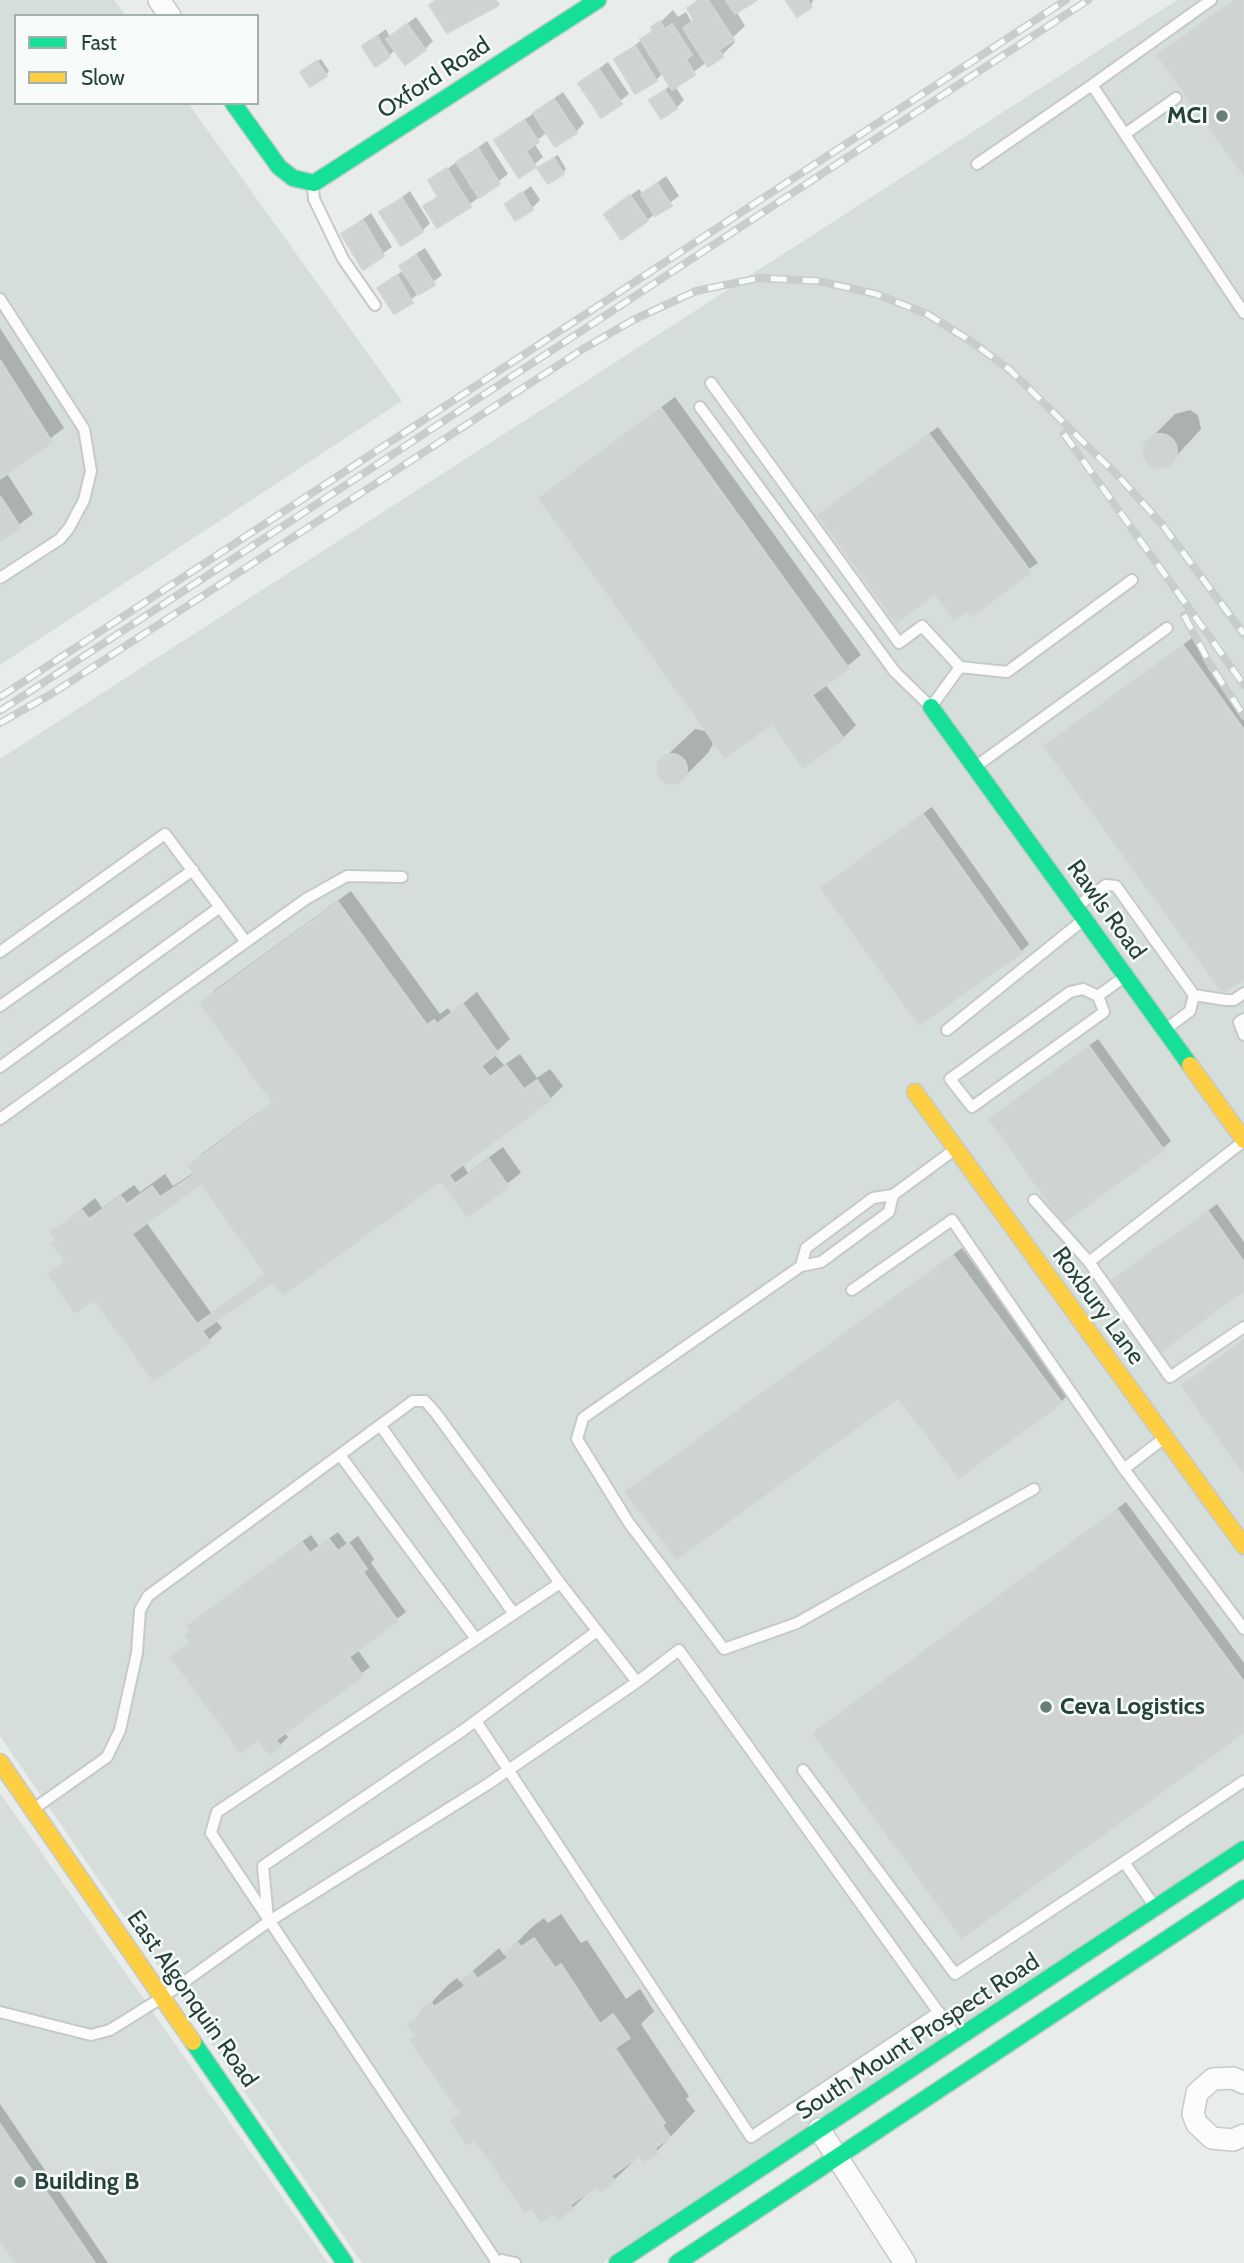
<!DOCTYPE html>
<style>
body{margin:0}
#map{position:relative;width:1244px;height:2263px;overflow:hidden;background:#e8edeb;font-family:Cabin,sans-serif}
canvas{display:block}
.legend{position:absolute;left:14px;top:14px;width:245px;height:91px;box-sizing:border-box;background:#f7fbf9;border:2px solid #a3b1ad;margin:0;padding:9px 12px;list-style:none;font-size:21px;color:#24423a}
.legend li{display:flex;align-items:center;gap:14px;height:35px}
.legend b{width:35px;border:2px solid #a3b1ad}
</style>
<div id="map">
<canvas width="1244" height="2263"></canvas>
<ul class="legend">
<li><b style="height:9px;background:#16e098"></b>Fast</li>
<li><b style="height:9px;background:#ffcf43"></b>Slow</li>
</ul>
</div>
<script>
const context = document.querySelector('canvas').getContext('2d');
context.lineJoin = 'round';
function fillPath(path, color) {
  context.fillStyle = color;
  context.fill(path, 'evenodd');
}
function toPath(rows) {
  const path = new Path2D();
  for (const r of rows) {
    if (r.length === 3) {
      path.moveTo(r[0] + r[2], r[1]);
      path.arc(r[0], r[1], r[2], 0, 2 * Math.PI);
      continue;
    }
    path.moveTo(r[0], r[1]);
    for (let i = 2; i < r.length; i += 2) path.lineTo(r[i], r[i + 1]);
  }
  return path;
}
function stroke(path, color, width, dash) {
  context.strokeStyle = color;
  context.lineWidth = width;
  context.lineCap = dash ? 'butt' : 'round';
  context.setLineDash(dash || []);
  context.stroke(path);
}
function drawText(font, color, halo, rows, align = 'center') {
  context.font = font + ' Cabin,sans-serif';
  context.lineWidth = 5;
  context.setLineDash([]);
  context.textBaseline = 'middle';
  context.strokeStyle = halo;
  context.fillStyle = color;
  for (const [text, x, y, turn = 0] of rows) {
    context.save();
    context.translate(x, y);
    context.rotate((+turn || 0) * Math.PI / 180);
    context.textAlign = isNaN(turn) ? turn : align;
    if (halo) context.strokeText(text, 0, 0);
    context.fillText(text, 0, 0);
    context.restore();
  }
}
const built = toPath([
 [0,0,114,0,126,16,16,16,16,103,188,103,402,401,0,665],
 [1177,0,1244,0,1244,1838,603,2263,362,2263,0,1736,0,759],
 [0,1793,328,2263,0,2263]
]);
const shadow = toPath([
 [697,0,754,0,736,11,745,26,732,38,735,42,722,55,708,64,707,62,675,86,684,100,676,108,651,100,671,85,663,73,656,80,616,59,642,40,673,10,678,17,686,12,691,21,695,18,689,8],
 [813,0,811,6,788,1,789,0],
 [416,17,433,41,425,49,396,49,389,56,364,46,386,29,390,37],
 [321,59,329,71,326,75,306,68],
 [608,62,629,94,601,116,580,83],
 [563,92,584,123,576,132,547,132,534,143,543,157,534,165,496,140],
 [487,141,508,174,469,205,426,206,439,195,430,181],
 [558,155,566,169,563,173,543,164],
 [666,176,679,196,647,220,606,214,639,189,643,194],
 [531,186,540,200,532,208,507,204],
 [410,191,430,223,422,231,382,212],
 [371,213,392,247,363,267,343,234],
 [425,248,442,275,395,312,380,288,404,270,401,266,410,258],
 [0,328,64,428,6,472,33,514,0,539],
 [675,397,861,655,825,684,856,725,843,738,773,722,708,734,713,744,708,753,682,779,673,783,664,781,659,774,661,761,695,729,709,732,541,498,554,486],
 [1190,410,1198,415,1201,429,1169,464,1154,466,1147,459,1144,450,1149,440,1175,414],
 [938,427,1038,563,967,609,820,515],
 [1192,638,1244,711,1244,976,1046,746],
 [932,807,1029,944,1021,952,823,888],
 [351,891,440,1014,448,1008,451,1013,477,992,510,1039,494,1054,504,1065,520,1054,537,1078,550,1069,563,1086,550,1099,462,1163,468,1173,503,1147,521,1173,467,1214,441,1178,273,1280,215,1319,222,1328,209,1340,154,1378,94,1297,51,1275,66,1260,53,1232,95,1198,102,1208,134,1185,140,1192,165,1174,173,1186,195,1172,190,1166,203,1153,274,1101,202,1003,215,990],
 [201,1182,267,1273,211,1313,146,1222],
 [1098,1039,1171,1141,1162,1149,991,1119],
 [1217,1204,1244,1242,1244,1288,1109,1284],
 [962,1248,1069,1394,1061,1402,959,1476,899,1396,628,1492],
 [1126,1502,1244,1663,1244,1729,815,1733],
 [338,1532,347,1544,358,1536,374,1559,371,1563,406,1612,357,1649,370,1667,284,1732,288,1737,280,1745,259,1737,173,1657,191,1642,193,1631,189,1626,197,1618,311,1535,319,1546],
 [561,1914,581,1943,587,1940,626,1999,640,1989,654,2011,641,2024,689,2096,686,2099,695,2111,657,2151,641,2154,614,2180,597,2185,572,2208,453,2121,462,2112,410,2025,449,1984,457,1978,460,1982,499,1948,504,1955,532,1927,544,1918,548,1923],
 [0,2104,108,2263,18,2263,0,2237]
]);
const building = toPath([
 [437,0,496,0,499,5,447,33,429,5,437,0],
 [699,0,708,0,734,40,719,50,723,57,708,67,683,28,694,20,687,8,699,0],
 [726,0,757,0,735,14,726,0],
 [807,0,812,7,797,17,786,1,807,0],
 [1235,0,1244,0,1244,176,1157,55,1235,0],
 [660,21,664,29,672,24,692,55,686,59,695,75,672,90,640,39,654,31,651,27,660,21],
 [407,24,426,50,405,65,386,39,407,24],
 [377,36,390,57,375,67,362,46,377,36],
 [635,46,657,81,635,94,614,59,635,46],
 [317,61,327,76,310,87,300,72,317,61],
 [599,69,622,104,601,118,578,83,599,69],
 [665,90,677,109,661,119,649,100,665,90],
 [554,99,577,133,555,147,533,113,554,99],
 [524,120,539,142,526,151,536,167,519,178,494,140,524,120],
 [478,148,500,184,479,198,456,162,478,148],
 [554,158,564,174,548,184,537,168,554,158],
 [447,168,471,207,437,228,423,206,438,197,428,180,447,168],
 [657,183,672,206,655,216,641,194,657,183],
 [522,192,533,210,515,221,505,204,522,192],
 [630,195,648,221,621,240,604,214,630,195],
 [402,198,423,232,401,246,379,212,402,198],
 [363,220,384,256,363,270,341,234,363,220],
 [416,255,435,285,418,295,399,266,416,255],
 [397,275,413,303,394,314,377,288,397,275],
 [0,360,52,442,0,479,0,360],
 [661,408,849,669,812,695,844,739,803,768,772,724,725,758,539,498,661,408],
 [1160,451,17],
 [929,434,1031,572,971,617,967,611,954,620,935,594,896,623,818,515,929,434],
 [0,496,21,528,0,541,0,496],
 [1183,645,1244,730,1244,978,1223,993,1044,746,1183,645],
 [672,769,15],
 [923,814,1022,953,919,1025,821,888,923,814],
 [338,902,427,1025,434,1020,437,1024,463,1004,498,1053,481,1066,490,1077,506,1065,524,1089,537,1080,551,1100,449,1175,455,1184,489,1159,509,1187,467,1217,441,1181,283,1295,273,1282,202,1331,210,1342,154,1381,94,1300,75,1313,48,1274,65,1261,52,1244,57,1241,50,1232,82,1210,89,1219,121,1196,127,1204,152,1186,160,1197,195,1174,188,1166,273,1103,200,1003,338,902],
 [201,1184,266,1275,197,1324,132,1234,201,1184],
 [1089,1046,1164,1150,1063,1223,989,1119,1089,1046],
 [1208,1211,1244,1262,1244,1290,1158,1354,1106,1284,1208,1211],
 [953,1255,1062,1403,959,1478,898,1398,677,1559,625,1492,953,1255],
 [1244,1340,1244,1474,1181,1385,1244,1340],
 [1117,1509,1244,1682,1244,1732,962,1938,813,1733,1117,1509],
 [329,1539,338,1551,349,1543,367,1569,363,1572,398,1621,349,1657,363,1676,276,1740,281,1747,269,1755,259,1740,241,1753,171,1657,190,1643,185,1636,191,1632,187,1626,302,1542,310,1553,329,1539],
 [534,1938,555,1968,561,1964,600,2024,613,2014,630,2038,615,2048,665,2123,662,2125,670,2137,655,2148,658,2153,644,2162,640,2156,611,2176,615,2181,600,2192,596,2187,570,2205,573,2209,558,2220,554,2213,541,2222,531,2208,525,2212,475,2140,467,2145,451,2121,461,2114,410,2040,416,2036,408,2025,424,2013,421,2009,431,2002,434,2007,465,1986,461,1980,473,1972,477,1979,508,1958,504,1953,518,1943,521,1947,534,1938],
 [0,2124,95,2263,16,2263,0,2240,0,2124]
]);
const lane = toPath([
 [1211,0,1092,85,1244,313],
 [1125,134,1176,98],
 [977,164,1092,85],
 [313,186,314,199,343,259,375,305],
 [0,299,84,429,91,471,84,500,69,528,60,539,0,578],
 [711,383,899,643,922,626,960,667],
 [700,407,895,672,931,707,960,667,1007,672,1132,580],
 [975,767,1167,628],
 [1076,907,1106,885,1116,886,1194,995,1226,1000,1234,1000,1244,993],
 [246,942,306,899,347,876,402,877],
 [0,952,165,834,246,942,0,1119],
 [1083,989,1098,996,1104,1012,972,1107,950,1079,1070,992,1083,989],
 [1098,996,1124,977],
 [0,1006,193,870],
 [1244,1019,1239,1022,1244,1035],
 [1166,1029,1190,1011,1194,995],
 [947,1030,1082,921],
 [0,1067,220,907],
 [1244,1141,1089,1262,1170,1377,1244,1327],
 [893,1195,889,1212,821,1262,801,1266,583,1418,577,1439,629,1523,724,1649,797,1623,1034,1489],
 [1034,1200,1089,1262],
 [801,1266,806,1248,873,1198,893,1195,954,1150],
 [852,1290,952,1220,1124,1469,1163,1439],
 [380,1425,514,1614],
 [340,1455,476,1639],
 [1124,1469,1244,1629],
 [476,1721,751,2137,939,2012],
 [803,1770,955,1974,1124,1862],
 [35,1808,107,1757,120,1730,137,1653,140,1610,148,1596,413,1401,425,1401,435,1412,560,1583],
 [1155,1907,1124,1862,1244,1781],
 [268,1919,263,1866,462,1731,597,1631],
 [0,2012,91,2035,110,2030,163,1997,268,1922,488,1784,637,1682],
 [497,2262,211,1833,217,1812,560,1583,637,1682,679,1650,957,2038],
 [495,2263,502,2260,515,2263]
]);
const street = toPath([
 [159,0,170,16],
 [1244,2083,1233,2078,1213,2079,1197,2093,1193,2114,1197,2124,1212,2138,1233,2140,1244,2135],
 [819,2129,905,2263]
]);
const fast = toPath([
 [233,103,279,167,293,178,314,183,598,0],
 [931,707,1190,1065],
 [193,2042,345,2263],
 [617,2263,1244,1849],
 [677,2263,1244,1888]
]);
const slow = toPath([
 [1190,1065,1244,1140],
 [915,1092,1244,1546],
 [0,1762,193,2042]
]);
const rail = toPath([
 [1064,434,1244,685],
 [1184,615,1211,666,1244,716],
 [0,697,1066,0],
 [0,711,1088,0],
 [0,723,53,693,583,349,633,320,696,291,759,278,818,281,876,294,927,314,969,340,1010,370,1120,478,1161,523,1244,634]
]);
const markers = [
 [1222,116,7,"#697e78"],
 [1046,1707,7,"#697e78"],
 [20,2182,7,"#697e78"]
];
const streetNames = [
 ["Oxford Road",434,78,-33],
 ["Rawls Road",1106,910,54],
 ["Roxbury Lane",1098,1306,54],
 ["East Algonquin Road",192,1999,55],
 ["South Mount Prospect Road",918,2037,-33]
];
const poiNames = [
 ["MCI",1208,116,"right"],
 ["Ceva Logistics",1060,1707],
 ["Building B",34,2182]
];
fillPath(built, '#d6dedb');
fillPath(shadow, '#0003');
fillPath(building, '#cfd4d2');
stroke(building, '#d1d6d4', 2);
stroke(lane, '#c5cac8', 14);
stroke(street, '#c5cac8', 24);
stroke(fast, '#c3cbc8', 19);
stroke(slow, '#c3cbc8', 19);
stroke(lane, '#fcfcfc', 10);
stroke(street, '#fcfcfc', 21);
stroke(fast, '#16e098', 16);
stroke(slow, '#ffcf43', 16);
stroke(rail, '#c9cdcc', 8);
stroke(rail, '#f7fbf9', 5, [16]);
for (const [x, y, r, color] of markers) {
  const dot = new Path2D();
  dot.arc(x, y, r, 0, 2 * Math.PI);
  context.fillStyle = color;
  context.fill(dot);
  stroke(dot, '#f7fbf9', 2.5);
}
drawText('24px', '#24423a', '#f7fbf9', streetNames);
drawText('bold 24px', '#24423a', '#f7fbf9', poiNames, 'left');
</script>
